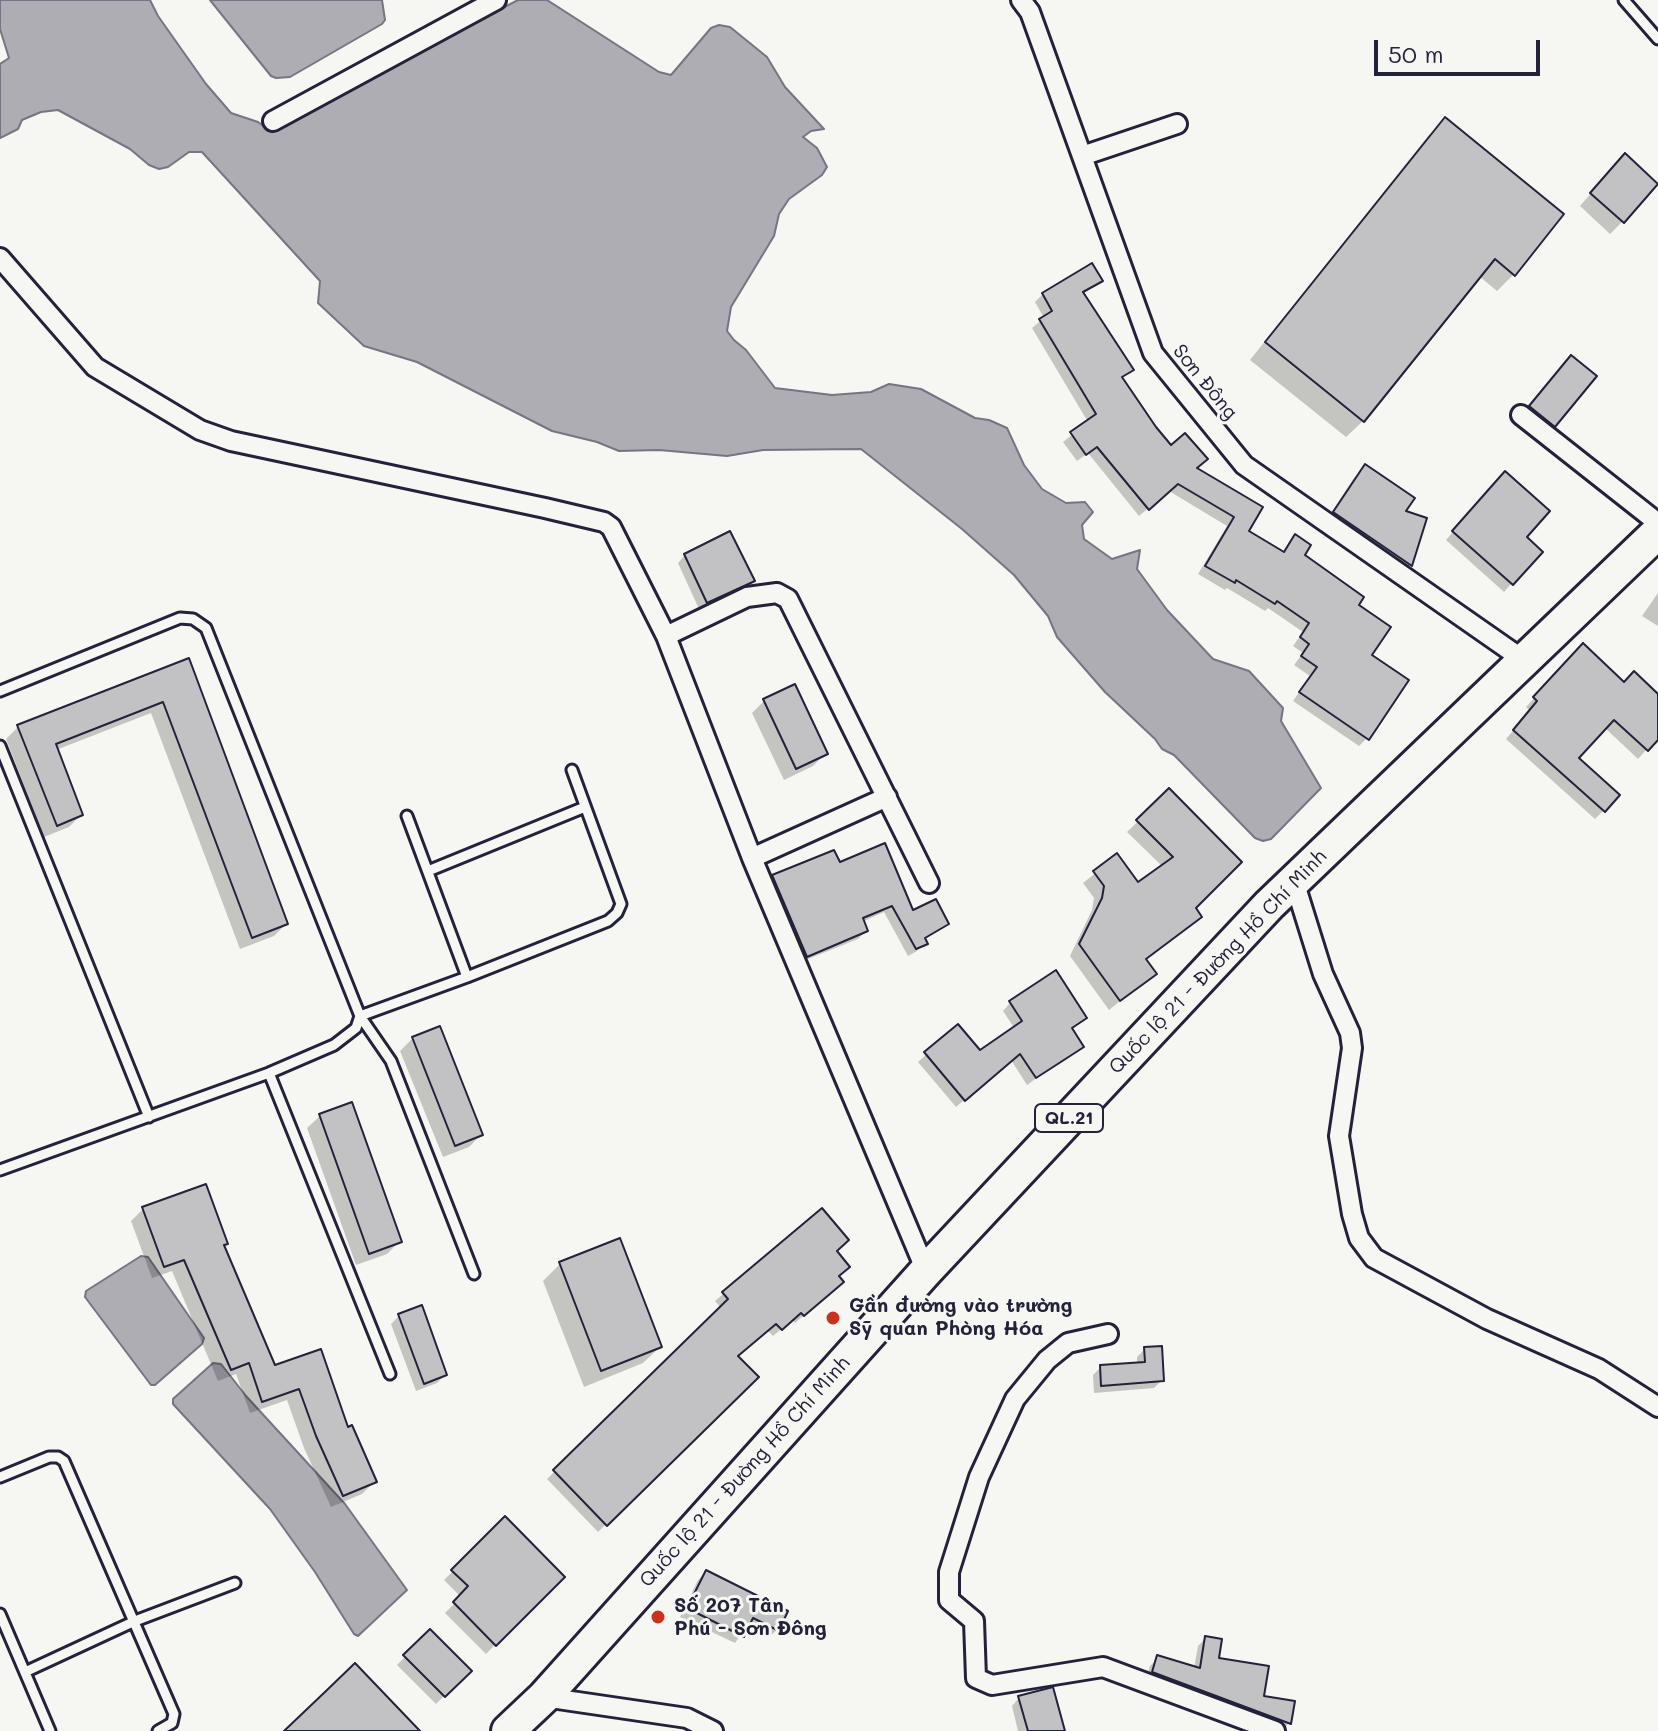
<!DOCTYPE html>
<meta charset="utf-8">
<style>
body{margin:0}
#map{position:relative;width:1658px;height:1731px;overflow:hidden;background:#f6f6f2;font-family:Mali,sans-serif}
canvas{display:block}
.scale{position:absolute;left:1374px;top:40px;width:166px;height:36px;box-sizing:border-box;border:4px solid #22223b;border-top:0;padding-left:10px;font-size:24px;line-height:28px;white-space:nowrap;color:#22223b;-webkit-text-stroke:6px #f6f6f2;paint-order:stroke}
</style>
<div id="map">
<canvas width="1658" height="1731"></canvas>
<div class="scale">50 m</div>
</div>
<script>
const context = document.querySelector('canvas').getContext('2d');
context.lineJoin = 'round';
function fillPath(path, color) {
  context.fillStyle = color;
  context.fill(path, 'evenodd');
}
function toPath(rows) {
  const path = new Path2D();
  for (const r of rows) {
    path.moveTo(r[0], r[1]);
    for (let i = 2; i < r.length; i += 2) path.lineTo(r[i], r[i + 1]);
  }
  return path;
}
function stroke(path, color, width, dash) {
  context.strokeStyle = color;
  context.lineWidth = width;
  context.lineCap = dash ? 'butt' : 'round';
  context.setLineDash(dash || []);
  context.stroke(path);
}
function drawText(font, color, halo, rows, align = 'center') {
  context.font = font + ' Mali,sans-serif';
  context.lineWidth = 6;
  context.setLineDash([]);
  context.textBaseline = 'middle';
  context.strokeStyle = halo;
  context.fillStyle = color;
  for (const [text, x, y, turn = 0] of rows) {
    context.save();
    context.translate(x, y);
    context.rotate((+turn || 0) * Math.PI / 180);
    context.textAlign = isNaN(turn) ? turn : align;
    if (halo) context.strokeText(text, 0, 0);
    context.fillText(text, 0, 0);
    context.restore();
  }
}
const water = toPath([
 [0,0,150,0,158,16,206,84,231,113,258,122,268,129,518,0,547,0,659,72,671,75,711,28,719,25,730,27,767,57,785,87,824,129,811,131,803,137,817,148,827,167,822,175,789,199,779,214,774,236,731,307,727,331,734,340,746,350,775,388,832,395,871,392,889,384,921,389,975,418,989,420,1007,428,1024,465,1042,489,1066,503,1085,502,1093,512,1082,525,1084,539,1112,559,1140,550,1137,569,1167,610,1213,659,1249,671,1283,708,1281,721,1321,788,1271,839,1263,841,1255,838,1174,755,1162,749,1155,739,1105,692,1057,637,1048,616,1014,575,962,529,861,449,763,450,727,456,659,450,619,451,597,442,552,431,417,362,364,346,318,303,320,281,202,152,189,152,168,167,159,169,149,165,130,149,58,110,41,112,22,120,18,129,0,138,0,64,9,58,0,29,0,0],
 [210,0,382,0,385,20,382,24,290,77,276,78,271,76,210,0],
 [141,1256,148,1257,204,1338,202,1344,155,1385,151,1385,85,1297,86,1291,141,1256],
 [213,1363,221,1364,246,1396,345,1504,407,1590,358,1636,354,1634,315,1572,270,1509,173,1404,173,1399,213,1363]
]);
const shadow = toPath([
 [1445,120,1514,274,1497,291,1479,276,1363,421,1346,437,1250,360,1428,136],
 [1613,168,1622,222,1610,234,1580,206],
 [1100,281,1083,294,1131,369,1121,379,1155,428,1195,469,1260,507,1246,532,1282,553,1295,537,1302,556,1356,606,1370,656,1367,738,1359,746,1293,701,1310,676,1294,665,1303,653,1293,646,1303,632,1268,608,1265,611,1227,588,1225,590,1198,574,1227,526,1169,491,1139,516,1088,453,1077,461,1063,442,1088,422,1032,328,1044,318,1035,302,1043,294],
 [1571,357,1554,425,1542,438,1518,419],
 [1365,467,1403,512,1411,565,1400,576,1323,525,1354,478],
 [1497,481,1524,538,1540,552,1504,592,1446,540],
 [685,555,753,581,745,589,699,609,678,563],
 [1658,593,1658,626,1642,616],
 [1574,655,1624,684,1658,696,1658,737,1638,759,1604,727,1576,758,1604,810,1595,819,1506,739,1530,711,1526,707],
 [187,660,286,924,274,936,240,949,151,713,56,750,81,815,69,827,44,837,6,739,18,727],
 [764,701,826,753,813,766,784,780,752,713],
 [1169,791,1193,908,1200,917,1145,960,1155,973,1109,1010,1070,956,1092,910,1094,898,1083,883,1117,856,1138,885,1163,867,1127,832],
 [838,865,912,913,947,924,924,940,925,943,917,951,908,956,884,912,862,922,866,931,858,939,798,963,766,885,773,877],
 [1010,1003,1084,1018,1071,1030,1081,1046,1027,1085,1011,1060,956,1107,918,1062,957,1027,979,1052,1015,1029,1003,1011],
 [413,1038,481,1135,469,1147,443,1157,400,1051],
 [320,1116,400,1241,387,1254,356,1265,307,1128],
 [143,1209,223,1246,274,1368,320,1352,347,1429,374,1482,362,1494,331,1507,304,1448,287,1400,250,1413,236,1374,218,1381,172,1271,152,1278,131,1221],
 [822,1211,834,1252,837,1277,833,1290,795,1323,792,1320,773,1336,767,1330,736,1356,756,1377,598,1532,547,1479,721,1308,715,1301,723,1294],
 [619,1241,660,1347,643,1363,584,1387,543,1281,560,1264],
 [399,1316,445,1375,437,1383,416,1391,391,1324],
 [1145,1349,1162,1380,1154,1388,1094,1393,1093,1375,1101,1367,1137,1365,1137,1357],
 [505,1519,562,1577,486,1654,445,1613,461,1597,444,1580],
 [706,1572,777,1630,769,1637,747,1626,735,1643,680,1617,698,1580],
 [430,1632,469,1671,436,1704,397,1665],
 [1206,1638,1217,1659,1289,1723,1281,1731,1146,1680,1150,1666,1158,1658,1194,1668,1198,1646],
 [1019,1698,1063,1731,1018,1731,1012,1706]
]);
const building = toPath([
 [1445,117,1564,214,1515,276,1495,259,1364,422,1265,342,1445,117],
 [1625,153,1658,184,1624,223,1590,193,1625,153],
 [1092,263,1103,281,1083,292,1134,370,1122,377,1156,427,1171,445,1185,433,1208,459,1197,468,1263,507,1249,531,1284,552,1295,534,1311,545,1305,555,1364,597,1359,605,1391,627,1372,655,1409,680,1369,740,1299,692,1317,667,1301,656,1309,644,1300,637,1309,623,1277,601,1275,604,1236,580,1235,583,1205,566,1234,517,1178,484,1149,510,1097,447,1086,455,1070,432,1096,414,1039,319,1052,311,1042,293,1092,263],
 [1571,355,1597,376,1555,427,1529,406,1571,355],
 [1365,464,1415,498,1406,511,1427,518,1412,566,1333,512,1365,464],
 [1505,471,1550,511,1527,537,1543,552,1513,585,1452,531,1505,471],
 [730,531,755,581,707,603,684,554,730,531],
 [1583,643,1624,682,1634,671,1658,694,1658,740,1648,751,1614,720,1579,758,1620,795,1605,812,1513,730,1537,701,1533,697,1583,643],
 [189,658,288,924,252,938,163,702,56,744,83,815,57,826,17,725,189,658],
 [795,684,828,754,796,769,763,699,795,684],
 [1169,788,1242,862,1196,908,1202,917,1146,959,1157,974,1120,1001,1079,944,1102,898,1104,886,1093,871,1117,853,1138,882,1173,857,1136,820,1169,788],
 [885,843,913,910,936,899,949,924,925,938,928,944,916,949,892,906,863,918,868,931,807,957,772,875,834,850,840,862,885,843],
 [1056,970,1087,1018,1072,1028,1084,1047,1036,1078,1020,1054,965,1101,924,1052,958,1024,980,1050,1022,1021,1009,1001,1056,970],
 [440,1026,483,1135,455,1146,412,1037,440,1026],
 [352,1102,402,1242,369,1254,319,1114,352,1102],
 [206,1184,228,1244,224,1245,275,1365,321,1349,348,1427,352,1425,377,1482,343,1496,316,1436,299,1389,262,1402,249,1363,231,1370,184,1260,164,1267,142,1207,206,1184],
 [822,1208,849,1240,837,1251,850,1267,839,1276,844,1282,804,1316,801,1313,782,1330,776,1324,738,1356,759,1377,607,1526,553,1470,728,1299,722,1292,822,1208],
 [620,1238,662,1347,601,1371,559,1262,620,1238],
 [422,1305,447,1375,424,1384,398,1314,422,1305],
 [1162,1346,1164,1381,1101,1386,1100,1365,1145,1362,1144,1347,1162,1346],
 [505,1516,565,1577,496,1646,453,1602,468,1586,451,1570,505,1516],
 [706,1570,788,1611,779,1631,753,1618,744,1637,687,1608,706,1570],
 [430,1629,472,1671,445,1697,403,1655,430,1629],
 [1205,1636,1222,1639,1219,1658,1269,1666,1264,1696,1295,1701,1291,1724,1152,1672,1157,1655,1200,1668,1205,1636],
 [355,1663,420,1731,284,1731,326,1691,355,1663],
 [1053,1687,1065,1731,1028,1731,1018,1696,1053,1687]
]);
const lane = toPath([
 [1624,0,1658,39],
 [0,691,180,618,193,619,206,628,360,1016,467,977,608,921,617,913,621,904,572,770],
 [0,746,149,1117],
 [407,816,467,977],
 [428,871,585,807],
 [360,1016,391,1061,474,1274],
 [269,1073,390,1374],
 [0,1170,269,1073,334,1045,356,1028,360,1016],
 [0,1477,49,1457,58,1457,64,1461,174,1714,172,1723,158,1731],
 [0,1614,50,1731],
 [25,1672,135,1621,235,1583]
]);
const street = toPath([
 [1021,0,1030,12,1153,353,1244,465,1525,661],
 [273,121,496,0],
 [1082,156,1177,124],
 [0,258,95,367,200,430,231,441,545,508,604,522,611,527,666,636,752,858,926,1271],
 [1521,415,1658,523],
 [666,636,747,597,777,593,788,599,929,883],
 [752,858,887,797],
 [1294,881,1323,974,1350,1033,1352,1048,1339,1136,1352,1214,1359,1238,1374,1258,1487,1319,1599,1369,1658,1407],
 [1108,1334,1068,1343,1047,1360,1015,1399,979,1477,949,1572,949,1600,974,1621,976,1678,992,1685,1103,1667,1275,1731],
 [544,1697,687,1718,713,1731]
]);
const highway = toPath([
 [508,1731,544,1697,926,1271,1269,905,1658,532]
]);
const markers = [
 [833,1318,8,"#c8321e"],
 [658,1617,8,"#c8321e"]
];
const shields = [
 [1069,1118,68]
];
const shieldNames = [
 ["QL.21",1069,1118]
];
const streetNames = [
 ["Sơn Đông",1205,382,51],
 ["Quốc lộ 21 - Đường Hồ Chí Minh",1218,962,-46],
 ["Quốc lộ 21 - Đường Hồ Chí Minh",745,1472,-48]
];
const poiNames = [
 ["Gần đường vào trường",849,1306],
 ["Sỹ quan Phòng Hóa",849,1329],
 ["Số 207 Tân",674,1606],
 ["Phú - Sơn Đông",674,1629]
];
fillPath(water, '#adadb3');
stroke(water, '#757583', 2);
fillPath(shadow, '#0003');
fillPath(building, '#c2c2c4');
stroke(building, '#22223b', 2);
stroke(lane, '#22223b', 15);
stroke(street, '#22223b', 24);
stroke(highway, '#22223b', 38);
stroke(lane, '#f6f6f2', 9);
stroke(street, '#f6f6f2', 18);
stroke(highway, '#f6f6f2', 32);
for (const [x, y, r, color] of markers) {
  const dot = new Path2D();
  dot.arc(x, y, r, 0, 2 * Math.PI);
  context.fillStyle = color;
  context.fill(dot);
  stroke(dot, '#f6f6f2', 3);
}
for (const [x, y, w] of shields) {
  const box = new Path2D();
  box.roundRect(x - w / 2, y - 14, w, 28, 6);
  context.fillStyle = '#f6f6f2';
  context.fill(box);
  stroke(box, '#22223b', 2);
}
drawText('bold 18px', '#22223b', null, shieldNames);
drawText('20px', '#22223b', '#f6f6f2', streetNames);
drawText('bold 20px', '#22223b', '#f6f6f2', poiNames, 'left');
</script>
